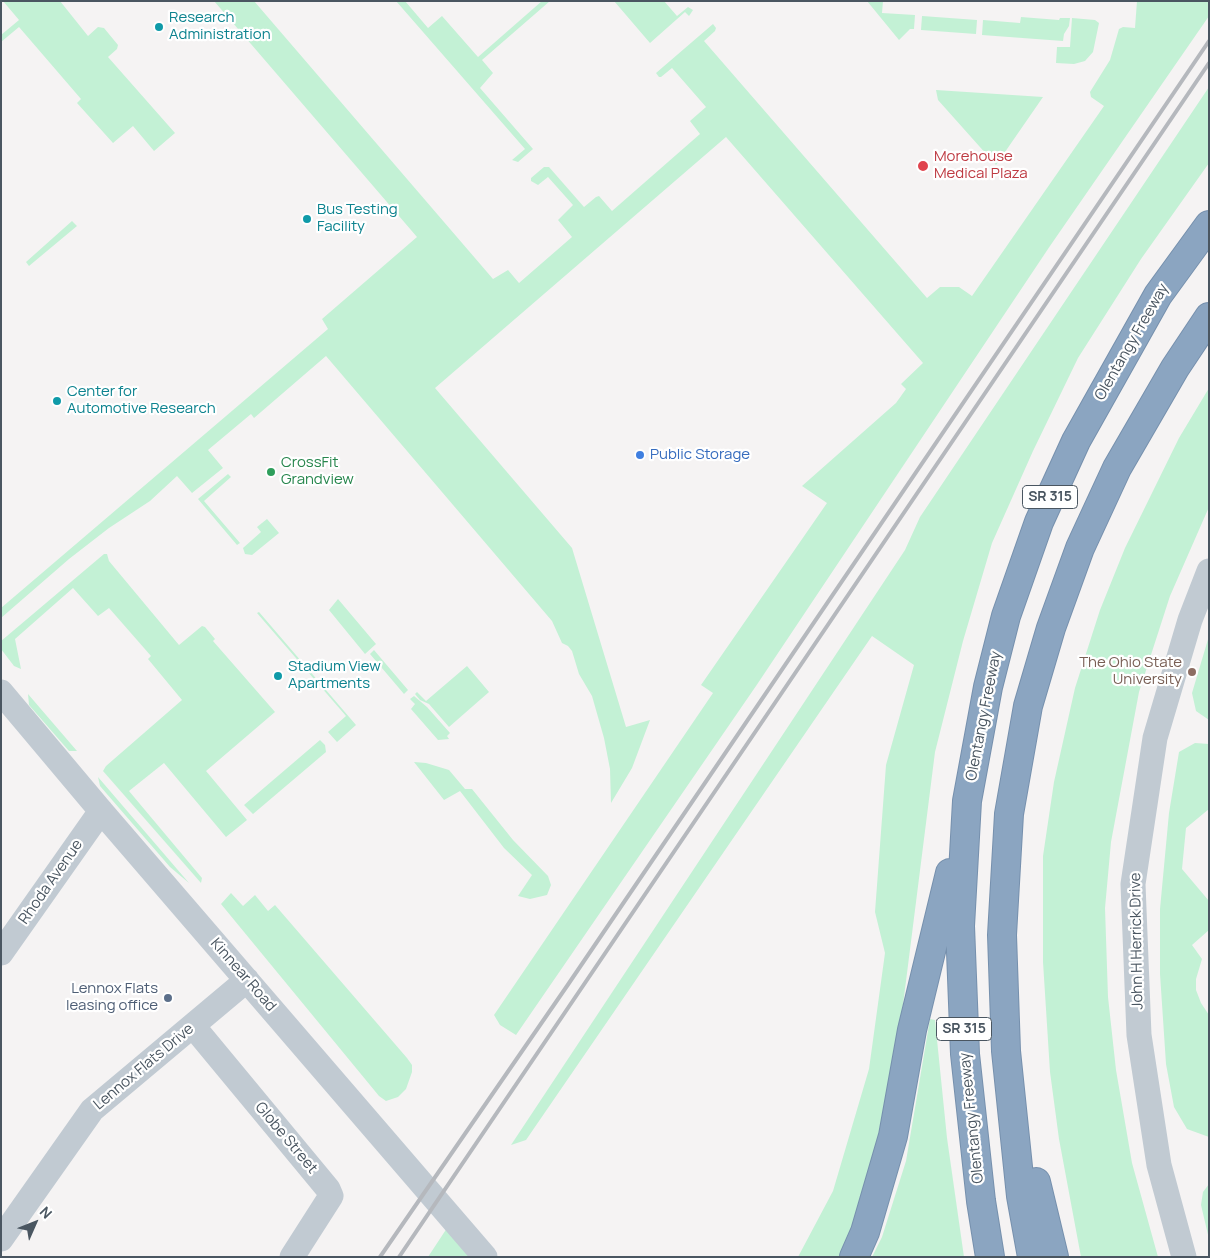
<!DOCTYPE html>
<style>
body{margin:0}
#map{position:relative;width:1210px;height:1258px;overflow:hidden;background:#f5f3f3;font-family:Manrope,sans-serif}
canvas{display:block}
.frame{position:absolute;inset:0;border:2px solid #4a5661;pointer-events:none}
.north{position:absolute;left:10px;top:1198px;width:50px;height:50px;-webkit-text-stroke:4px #fff;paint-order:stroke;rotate:46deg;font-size:14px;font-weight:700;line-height:20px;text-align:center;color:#4a5661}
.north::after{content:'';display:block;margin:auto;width:18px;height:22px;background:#4a5661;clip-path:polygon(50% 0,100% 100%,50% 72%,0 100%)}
</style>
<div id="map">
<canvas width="1210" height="1258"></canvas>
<div class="frame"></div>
<div class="north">N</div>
</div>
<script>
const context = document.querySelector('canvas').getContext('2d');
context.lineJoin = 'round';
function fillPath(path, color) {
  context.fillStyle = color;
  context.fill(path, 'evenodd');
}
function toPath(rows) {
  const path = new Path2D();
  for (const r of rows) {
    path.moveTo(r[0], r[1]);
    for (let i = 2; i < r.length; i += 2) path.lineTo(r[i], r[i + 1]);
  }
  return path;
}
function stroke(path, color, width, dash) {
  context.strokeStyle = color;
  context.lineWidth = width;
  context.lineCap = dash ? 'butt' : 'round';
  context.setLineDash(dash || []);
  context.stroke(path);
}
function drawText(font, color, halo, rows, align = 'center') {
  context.font = font + ' Manrope,sans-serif';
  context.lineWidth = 4.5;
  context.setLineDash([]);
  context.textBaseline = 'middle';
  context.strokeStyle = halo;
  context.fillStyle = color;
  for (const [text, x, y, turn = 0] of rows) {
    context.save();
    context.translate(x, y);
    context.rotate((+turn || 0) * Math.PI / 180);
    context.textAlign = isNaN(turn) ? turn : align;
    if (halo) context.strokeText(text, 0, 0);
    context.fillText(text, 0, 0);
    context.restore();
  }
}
const green = toPath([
 [3,1,60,1,88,36,98,27,104,28,118,45,117,49,108,57,175,133,154,151,133,126,113,143,77,103,81,99,19,27,1,42,1,35,19,20],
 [214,1,254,1,493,279,508,270,519,283,572,237,558,220,573,205,548,177,538,185,531,181,531,178,544,167,549,167,584,207,596,197,599,196,612,211,700,134,690,121,706,107,672,68,661,77,659,77,656,73,713,24,716,28,715,31,704,41,927,298,940,287,959,287,972,296,1104,106,1091,97,1090,92,1110,60,1119,29,1123,27,1135,28,1137,1,1209,1,1209,16,1050,246,756,686,516,1035,500,1025,494,1015,713,693,701,685,827,503,802,486,896,403,906,389,901,384,923,363,726,137,435,388,572,548,626,727,650,720,632,768,611,803,610,769,604,738,592,696,579,674,572,651,568,646,562,643,552,621,326,356,254,418,251,414,208,450,223,468,192,493,177,476,150,501,109,528,69,559,1,618,1,608,328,329,322,319,417,237],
 [396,1,405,1,428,28,442,16,478,57,542,1,550,1,482,60,493,73,480,88,533,149,518,162,512,160,525,149],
 [614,1,664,1,677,16,688,7,693,10,689,16,685,12,650,43],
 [867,1,883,1,882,13,915,15,914,29,910,29,899,40],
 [922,16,977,20,976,34,921,30],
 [1021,17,1059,20,1060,18,1070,18,1069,26,1064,34,1063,41,982,35,983,20,1020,23],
 [1072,18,1095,20,1099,23,1093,52,1085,61,1074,64,1056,63,1057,47,1070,47],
 [1209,87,1209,163,1141,259,1078,358,1033,451,992,543,963,641,935,752,896,1060,881,1146,842,1257,798,1257,833,1191,869,1069,885,953,875,912,886,765,914,665,872,636,526,1140,511,1145,905,550,920,517],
 [936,90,1043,97,996,165,938,100],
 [72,221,77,226,29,266,26,262],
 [1209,388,1209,507,1170,596,1139,692,1111,842,1105,908,1108,997,1116,1070,1132,1163,1158,1257,1081,1257,1059,1139,1050,1072,1043,962,1043,856,1054,782,1075,688,1100,610,1125,548,1179,438],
 [228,474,231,477,204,501,240,543,237,545,198,499],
 [267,519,279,533,252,555,245,554,243,548,261,532,257,527],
 [104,554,107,554,109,561,179,645,202,626,205,627,215,639,213,641,275,712,206,771,247,820,226,837,164,763,129,791,202,878,201,883,103,771,106,766,182,700,148,659,151,656,109,608,98,616,73,588,15,639,21,669,14,666,1,649,1,641,7,636],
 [338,599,376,644,365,654,329,610],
 [259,612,356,725,337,742,328,732,346,716,257,613],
 [1209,636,1208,694,1209,720,1196,711,1192,693],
 [374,650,408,690,404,694,370,654],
 [467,666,489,692,449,727,429,704,420,700,415,694,417,692,426,701],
 [28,694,77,751,69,751,29,705],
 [414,696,427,707,450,733,447,736,449,739,438,740,411,709,415,704,410,699],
 [320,740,325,745,326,752,253,814,244,805],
 [1195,743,1209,744,1209,809,1186,828,1182,869,1209,901,1209,930,1192,945,1202,959,1196,979,1196,990,1201,1003,1209,1015,1209,1137,1187,1129,1174,1107,1166,1064,1160,974,1160,909,1169,813,1179,752],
 [414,762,426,763,449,770,465,789,472,789,513,840,548,876,551,885,547,895,530,899,518,896,532,875,504,848,460,791,444,800],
 [98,777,189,883,170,867,100,786],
 [231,893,243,906,255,895,268,911,275,905,407,1058,412,1065,412,1072,406,1089,398,1097,386,1101,379,1096,221,904],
 [930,1019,935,1020,947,1138,964,1257,872,1257,882,1237,906,1161],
 [1209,1184,1209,1239,1201,1205,1203,1192],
 [447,1228,471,1257,428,1257]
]);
const minor = toPath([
 [1,692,101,811,485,1257],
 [1,953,101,811],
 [193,1026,328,1189,331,1196,292,1257],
 [1,1239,92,1110,247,980],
 [1184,1257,1159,1165,1139,1035,1133,884,1155,738,1190,620,1209,571]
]);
const highway = toPath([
 [1036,1182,1054,1257],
 [854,1257,865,1232,893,1136,912,1030,950,873],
 [990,1257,981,1201,965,1054,960,926,967,801,988,687,1006,616,1039,522,1076,441,1158,295,1209,225],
 [1032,1257,1021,1196,1006,1051,1002,935,1009,814,1028,706,1051,628,1080,548,1117,468,1175,368,1209,317]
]);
const rail = toPath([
 [380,1257,567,986,1209,41],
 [399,1257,1209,63]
]);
const markers = [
 [159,27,5,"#0f9aa8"],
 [923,166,6,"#e0444e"],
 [307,219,5,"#0f9aa8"],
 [57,401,5,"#0f9aa8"],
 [640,455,5,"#3f7fe0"],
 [271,472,5,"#2e9e5b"],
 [1192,672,5,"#8d6e63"],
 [278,676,5,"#0f9aa8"],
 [168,998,5,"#5c6f8a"]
];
const shields = [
 [1050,497,55],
 [964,1029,55]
];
const shieldNames = [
 ["SR 315",1050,497],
 ["SR 315",964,1029]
];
const cultureNames = [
 ["Research",169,18],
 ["Administration",169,35],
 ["Bus Testing",317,210],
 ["Facility",317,227],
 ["Center for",67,392],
 ["Automotive Research",67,409],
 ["Stadium View",288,667],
 ["Apartments",288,684]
];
const healthNames = [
 ["Morehouse",934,157],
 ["Medical Plaza",934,174]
];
const streetNames = [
 ["Olentangy Freeway",1132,342,-60],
 ["Olentangy Freeway",984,716,-79],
 ["Rhoda Avenue",51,882,-55],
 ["John H Herrick Drive",1137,941,-91],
 ["Kinnear Road",243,975,49],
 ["Lennox Flats Drive",144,1067,-40],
 ["Olentangy Freeway",972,1118,-96],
 ["Globe Street",286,1138,50]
];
const shopNames = [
 ["Public Storage",650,455]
];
const leisureNames = [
 ["CrossFit",281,463],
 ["Grandview",281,480]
];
const educationNames = [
 ["The Ohio State",1182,663],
 ["University",1182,680]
];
const serviceNames = [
 ["Lennox Flats",158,989],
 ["leasing office",158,1006]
];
fillPath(green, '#c3f1d5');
stroke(highway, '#7690ad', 30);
stroke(minor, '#c1cad2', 25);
stroke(highway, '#8ba5c1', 28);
stroke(rail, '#b5b8bd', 4);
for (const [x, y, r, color] of markers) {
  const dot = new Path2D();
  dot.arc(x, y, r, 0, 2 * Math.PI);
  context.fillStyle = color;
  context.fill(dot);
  stroke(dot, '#fff', 2);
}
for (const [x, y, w] of shields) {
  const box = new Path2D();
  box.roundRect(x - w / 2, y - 11.5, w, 23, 4);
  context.fillStyle = '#fff';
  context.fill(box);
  stroke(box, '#4a5661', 1);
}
drawText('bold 14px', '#4a5661', null, shieldNames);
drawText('15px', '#0d838f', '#fff', cultureNames, 'left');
drawText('15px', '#be3a42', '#fff', healthNames, 'left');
drawText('15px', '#4a5661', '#fff', streetNames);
drawText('15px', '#366cbe', '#fff', shopNames, 'left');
drawText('15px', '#27864d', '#fff', leisureNames, 'left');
drawText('15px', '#785e54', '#fff', educationNames, 'right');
drawText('15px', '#4e5e75', '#fff', serviceNames, 'right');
</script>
